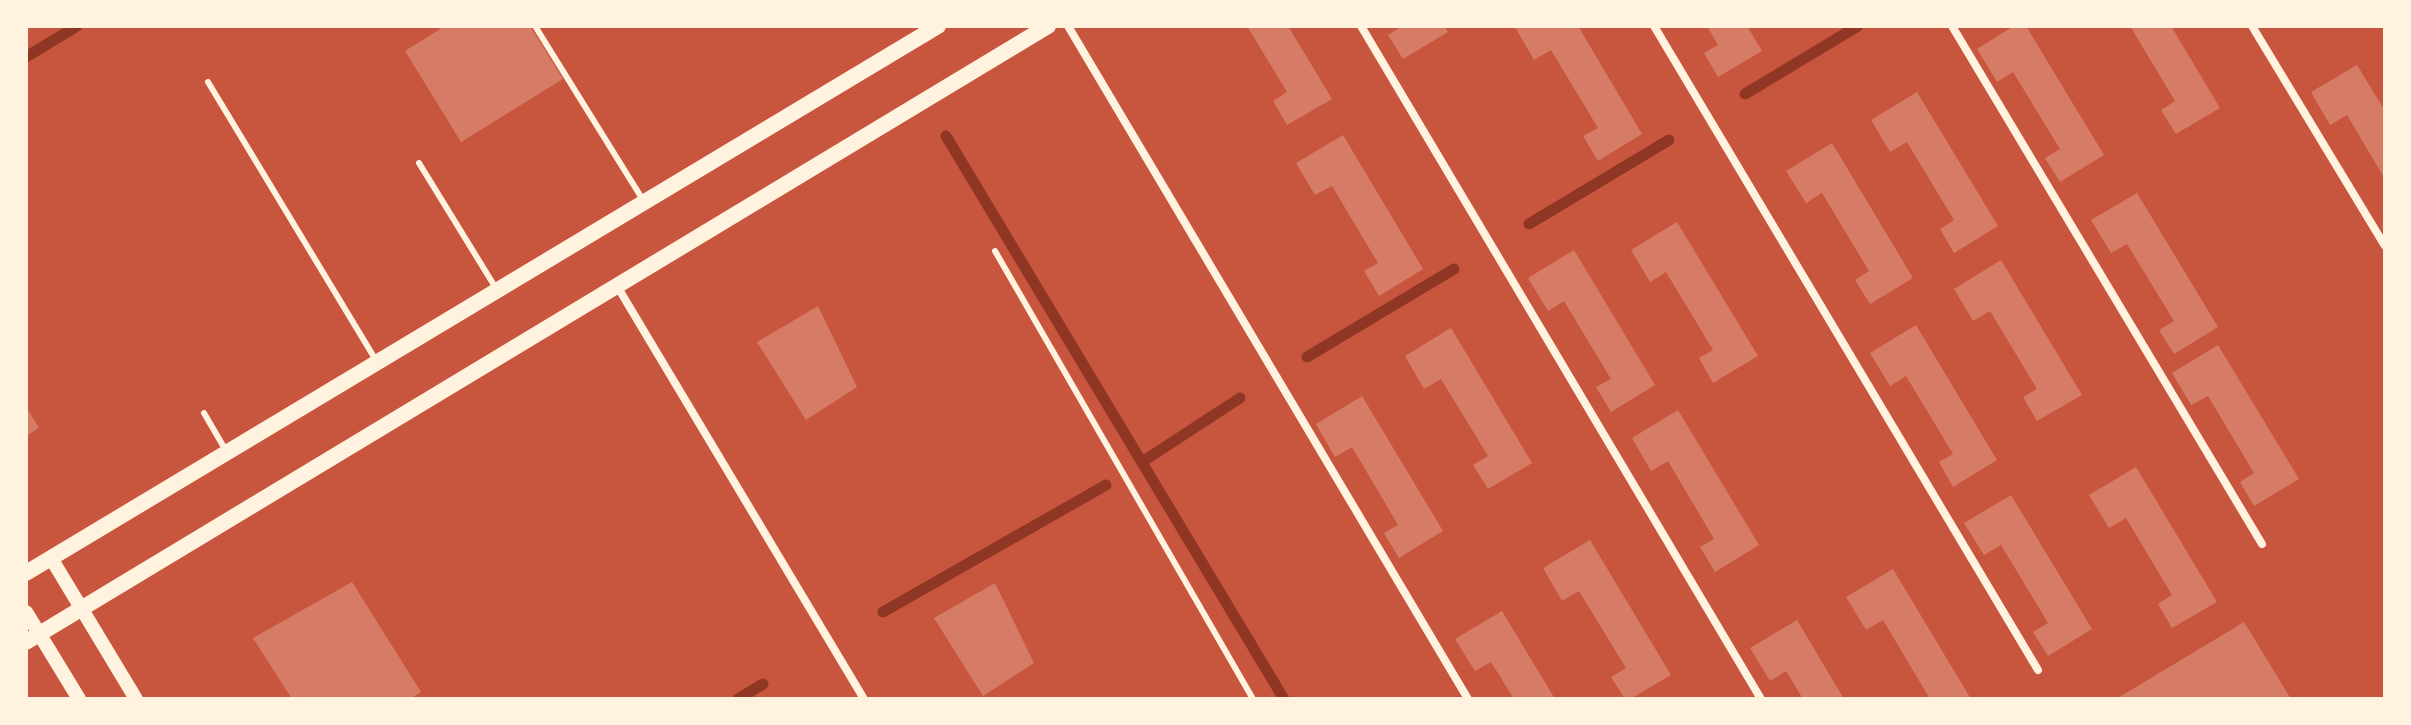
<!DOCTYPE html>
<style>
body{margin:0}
#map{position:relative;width:2411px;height:725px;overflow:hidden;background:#c8553d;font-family:Signika,sans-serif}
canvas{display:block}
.frame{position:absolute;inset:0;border:28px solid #fff3e0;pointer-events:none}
</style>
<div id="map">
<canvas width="2411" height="725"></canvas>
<div class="frame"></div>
</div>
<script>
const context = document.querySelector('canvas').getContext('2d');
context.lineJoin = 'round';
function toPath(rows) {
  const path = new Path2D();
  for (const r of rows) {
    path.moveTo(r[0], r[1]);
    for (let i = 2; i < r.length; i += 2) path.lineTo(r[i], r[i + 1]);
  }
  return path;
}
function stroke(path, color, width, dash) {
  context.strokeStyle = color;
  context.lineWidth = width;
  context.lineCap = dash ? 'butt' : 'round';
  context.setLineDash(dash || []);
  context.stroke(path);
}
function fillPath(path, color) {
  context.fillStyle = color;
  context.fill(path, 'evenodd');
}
const stream = toPath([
 [26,57,77,26],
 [1745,94,1858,26],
 [946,136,1284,699],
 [1529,224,1669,140],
 [1307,357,1454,269],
 [1142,462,1240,398],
 [883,612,1106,485],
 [738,699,763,684]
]);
const building = toPath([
 [445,26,530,26,563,79,461,142,405,51],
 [1247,26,1288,26,1332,99,1287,125,1273,101,1287,92],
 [1403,26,1444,26,1448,32,1403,59,1388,35],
 [1517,26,1578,26,1642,134,1598,161,1583,136,1598,128,1551,50,1534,60,1515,27],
 [1707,26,1747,26,1762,51,1718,77,1704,53,1718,45],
 [2014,26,2026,26,2104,155,2060,182,2045,158,2060,149,2013,72,1997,82,1977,49],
 [2130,26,2171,26,2220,108,2176,134,2161,110,2175,101],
 [2357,65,2385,111,2385,179,2347,115,2330,125,2311,92],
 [1917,92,1998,226,1954,253,1940,229,1954,220,1907,142,1890,152,1871,120],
 [1343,135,1423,269,1379,296,1364,271,1378,263,1332,186,1315,195,1296,163],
 [1832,143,1913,278,1870,304,1855,280,1869,271,1822,193,1806,203,1786,171],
 [2137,193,2218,327,2174,354,2159,330,2174,321,2127,244,2111,253,2091,220],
 [1677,222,1758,356,1713,383,1699,358,1713,350,1666,272,1650,282,1631,250],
 [1574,250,1655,385,1611,412,1596,387,1611,379,1564,301,1548,311,1528,278],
 [2001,260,2082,395,2037,421,2023,397,2037,389,1990,311,1973,321,1954,289],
 [818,306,857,387,806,420,757,342],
 [1916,325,1997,460,1953,487,1939,462,1953,454,1906,376,1890,386,1870,353],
 [1451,328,1532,463,1488,489,1473,465,1488,456,1441,379,1424,389,1405,356],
 [2218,345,2299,479,2254,506,2240,482,2254,473,2208,396,2191,405,2172,373],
 [1362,396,1443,531,1399,558,1384,533,1398,525,1352,447,1335,457,1316,424],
 [26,407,39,428,26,436],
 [1678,410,1759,545,1715,572,1700,547,1714,539,1668,461,1651,471,1632,438],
 [2136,467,2217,602,2172,628,2158,604,2172,595,2126,518,2109,528,2089,495],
 [2011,495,2092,629,2048,656,2033,632,2048,623,2001,545,1984,555,1964,523],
 [1590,540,1671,675,1630,699,1625,699,1611,677,1626,668,1579,591,1562,601,1543,568],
 [1893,569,1971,699,1930,699,1883,620,1866,630,1846,597],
 [352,582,421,692,410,699,292,699,253,638],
 [995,583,1034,663,983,696,934,618],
 [1502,611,1555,699,1514,699,1491,662,1475,671,1455,639],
 [1797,620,1844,699,1803,699,1786,671,1770,681,1750,648],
 [2244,622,2291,699,2116,699]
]);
const service = toPath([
 [535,26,643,200],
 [208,82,377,362],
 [419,163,497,290],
 [995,251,1253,699],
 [204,413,225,449]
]);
const minor = toPath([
 [1068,26,1468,699],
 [1361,26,1761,699],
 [1654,26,2038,670],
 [1952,26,2262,544],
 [2252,26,2385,246],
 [617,286,864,699]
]);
const tertiary = toPath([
 [51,558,136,699],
 [26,612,79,699]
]);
const secondary = toPath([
 [26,573,938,26],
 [26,642,1048,26]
]);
stroke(stream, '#8f3625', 11);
fillPath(building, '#d67c66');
stroke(service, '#fff3e0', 6);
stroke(minor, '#fff3e0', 8);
stroke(tertiary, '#fff3e0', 14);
stroke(secondary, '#fff3e0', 16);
</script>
